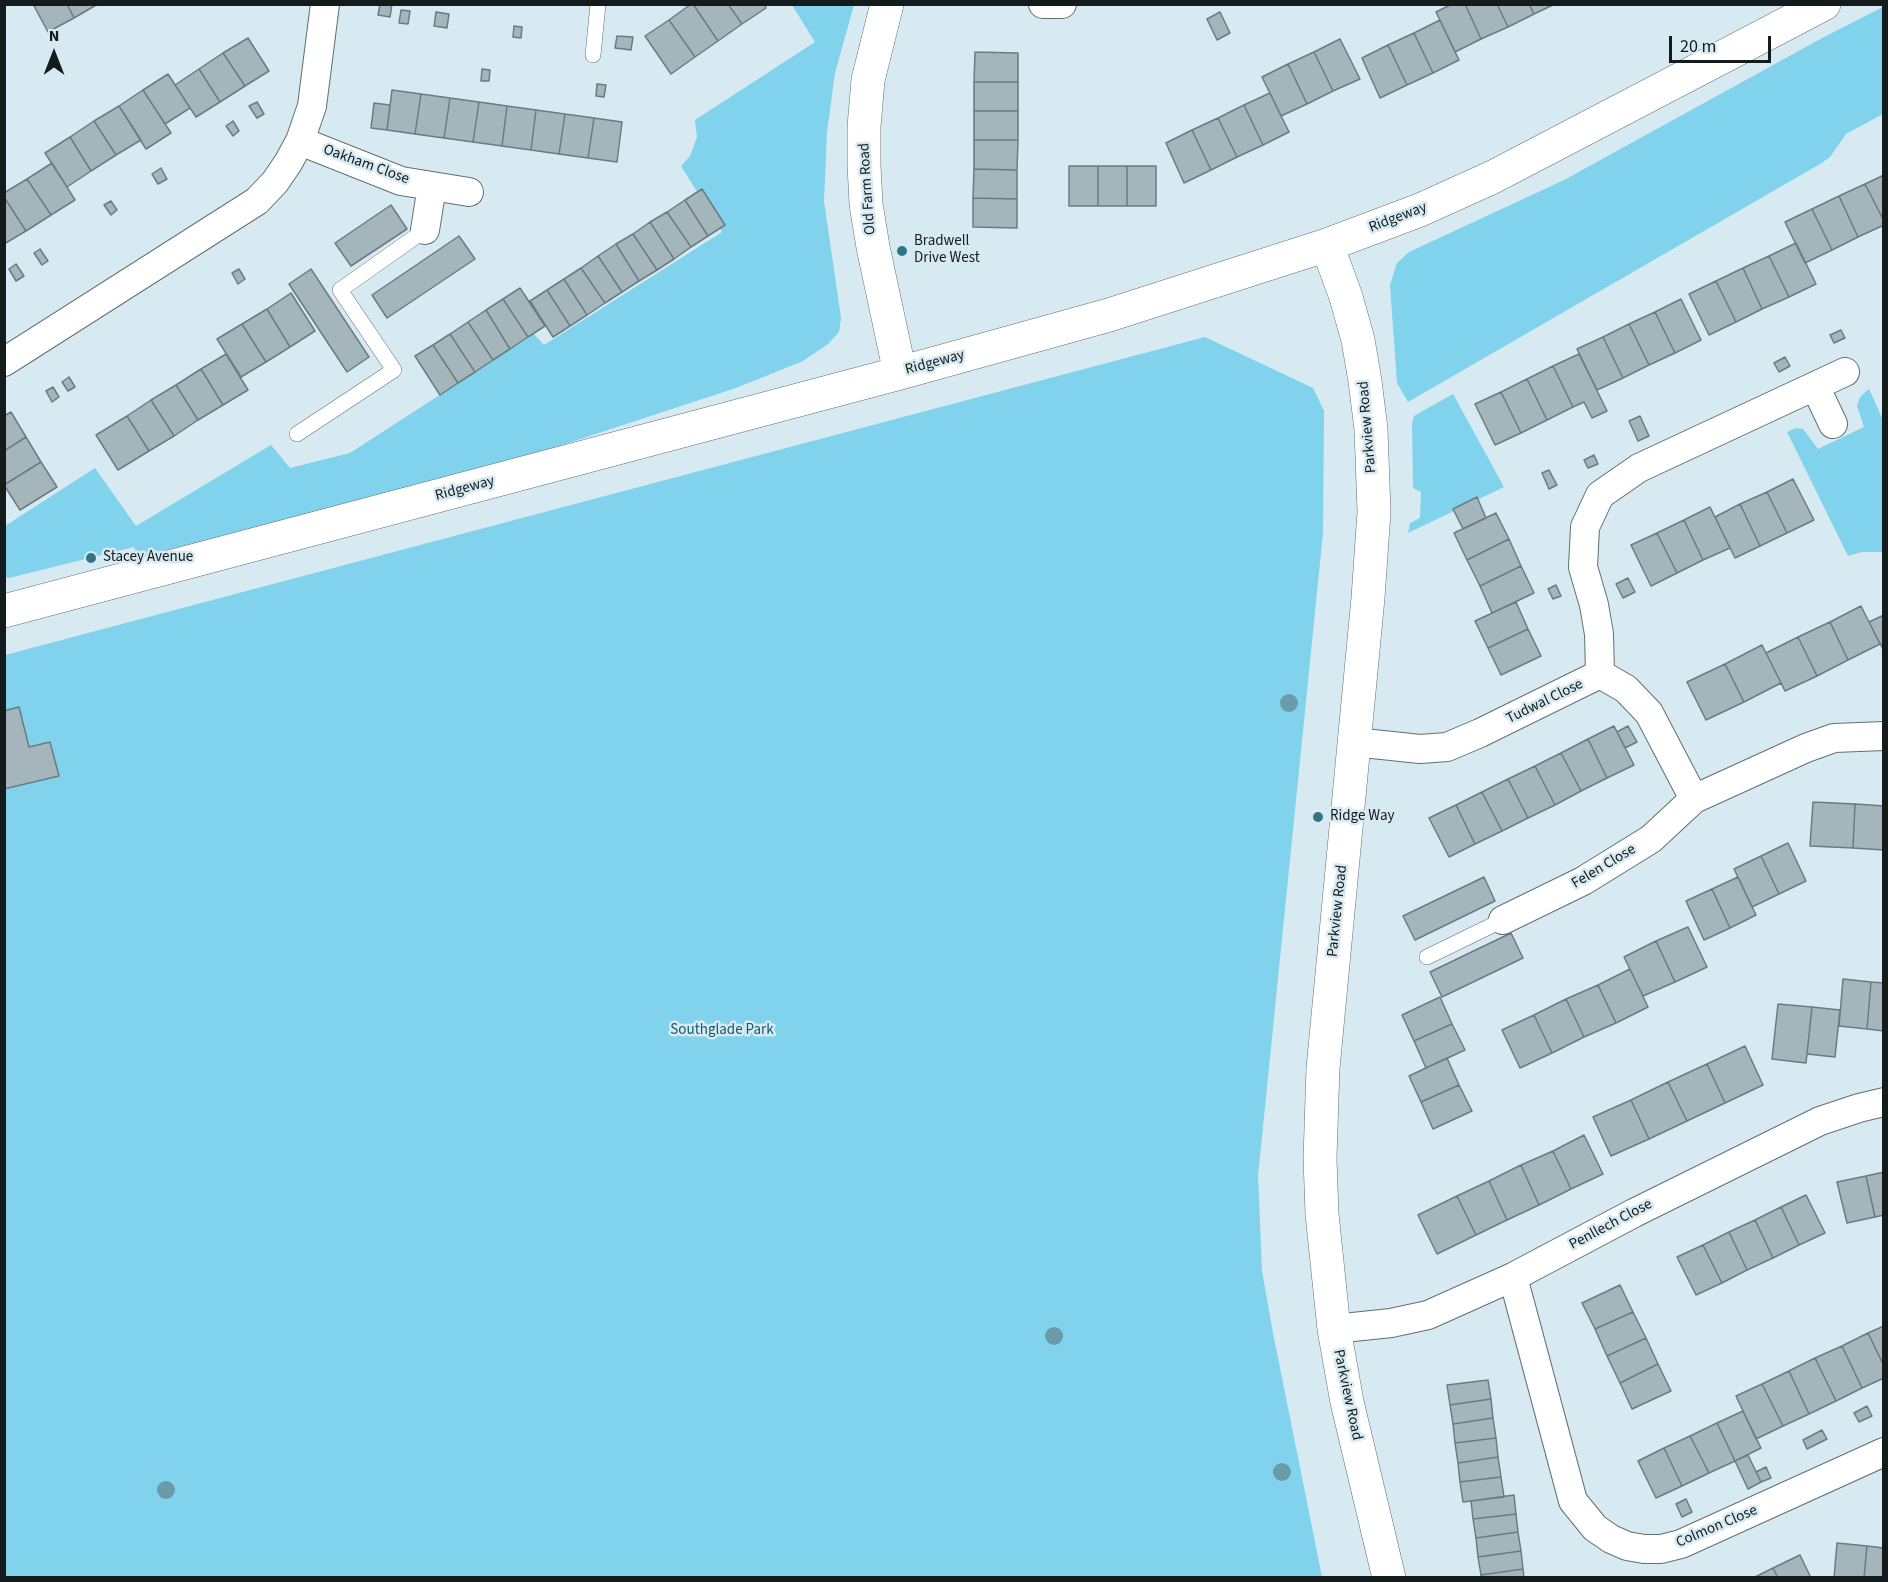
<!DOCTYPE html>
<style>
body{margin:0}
#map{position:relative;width:1888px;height:1582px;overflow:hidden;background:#d7eaf1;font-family:"Source Sans 3",sans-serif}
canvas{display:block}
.frame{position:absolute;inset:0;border:6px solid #141b1d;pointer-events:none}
.north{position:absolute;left:24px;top:24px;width:60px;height:60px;-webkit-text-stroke:4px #d7eaf1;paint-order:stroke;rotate:0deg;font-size:16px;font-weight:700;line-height:24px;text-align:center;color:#141b1d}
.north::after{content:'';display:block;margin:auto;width:21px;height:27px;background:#141b1d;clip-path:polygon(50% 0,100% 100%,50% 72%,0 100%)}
.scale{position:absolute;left:1669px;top:36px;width:102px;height:27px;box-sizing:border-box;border:3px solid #141b1d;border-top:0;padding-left:8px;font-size:18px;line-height:21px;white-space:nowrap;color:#141b1d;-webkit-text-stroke:4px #d7eaf1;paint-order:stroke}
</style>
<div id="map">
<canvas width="1888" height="1582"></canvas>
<div class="frame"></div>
<div class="north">N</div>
<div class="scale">20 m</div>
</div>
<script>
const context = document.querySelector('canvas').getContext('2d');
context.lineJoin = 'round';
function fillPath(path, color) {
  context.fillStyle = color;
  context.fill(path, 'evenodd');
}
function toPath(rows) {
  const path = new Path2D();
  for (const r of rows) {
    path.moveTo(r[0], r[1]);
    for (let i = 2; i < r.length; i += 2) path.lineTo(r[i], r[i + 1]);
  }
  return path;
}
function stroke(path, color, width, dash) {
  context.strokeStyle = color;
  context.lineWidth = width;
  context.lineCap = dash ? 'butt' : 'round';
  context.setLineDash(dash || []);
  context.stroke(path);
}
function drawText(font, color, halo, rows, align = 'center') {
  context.font = font + ' "Source Sans 3",sans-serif';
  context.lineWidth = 5;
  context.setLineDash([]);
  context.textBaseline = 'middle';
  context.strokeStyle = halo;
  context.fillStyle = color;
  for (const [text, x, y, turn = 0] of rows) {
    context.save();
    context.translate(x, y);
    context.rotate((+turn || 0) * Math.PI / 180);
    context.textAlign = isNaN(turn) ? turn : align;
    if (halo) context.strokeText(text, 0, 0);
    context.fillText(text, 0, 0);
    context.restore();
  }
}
const green = toPath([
 [792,5,854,5,835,73,827,132,824,201,841,318,839,332,828,344,803,361,736,388,489,469,139,560,134,547,9,578,5,577,5,526,95,468,136,526,271,445,290,468,350,453,534,334,544,345,722,232,681,166,690,156,697,137,695,120,815,42],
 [1883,7,1883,114,1846,134,1830,157,1820,164,1408,402,1397,383,1390,285,1397,263,1409,252,1564,180,1824,37],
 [1205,337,1313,388,1324,411,1323,533,1258,1176,1262,1271,1273,1333,1322,1577,5,1578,5,655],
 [1869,389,1883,420,1883,552,1862,552,1848,556,1787,432,1796,428,1803,429,1818,449,1864,427,1857,406,1860,397],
 [1453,394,1504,487,1408,533,1410,523,1420,518,1421,492,1413,488,1412,424,1414,416]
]);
const building = toPath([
 [33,4,67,4,74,18,48,32,33,4],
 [67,4,98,4,74,18,67,4],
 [380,4,392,4,390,17,378,15,380,4],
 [691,4,693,4,718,41,695,57,669,20,691,4],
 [693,4,728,4,742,24,718,41,693,4],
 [728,4,764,4,766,8,742,24,728,4],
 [1452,4,1465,4,1481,39,1455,52,1436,12,1452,4],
 [1465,4,1497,4,1508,27,1481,39,1465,4],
 [1497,4,1529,4,1534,14,1508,27,1497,4],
 [1529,4,1555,4,1534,14,1529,4],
 [401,10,410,11,408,24,399,23,401,10],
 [436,12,449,14,447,28,434,26,436,12],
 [1220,12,1230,33,1217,40,1207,19,1220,12],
 [669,20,695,57,671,74,645,36,669,20],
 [1440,20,1459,60,1433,73,1414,33,1440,20],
 [514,26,522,27,521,38,513,37,514,26],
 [1414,33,1433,73,1407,85,1388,45,1414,33],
 [617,36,633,37,631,50,615,48,617,36],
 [248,38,269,71,245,86,223,53,248,38],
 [1340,39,1360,79,1333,91,1314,52,1340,39],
 [1388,45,1407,85,1380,98,1362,58,1388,45],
 [975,52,1018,53,1018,82,974,82,975,52],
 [1314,52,1333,91,1307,104,1288,64,1314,52],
 [223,53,245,86,220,102,199,69,223,53],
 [1288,64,1307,104,1281,116,1262,77,1288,64],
 [199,69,220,102,196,117,175,85,199,69],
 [482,69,490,70,489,81,481,81,482,69],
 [168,74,190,108,165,124,143,90,168,74],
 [974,82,1018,82,1018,111,974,111,974,82],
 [597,84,606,85,604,97,596,96,597,84],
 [143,90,171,133,146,149,119,106,143,90],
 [392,90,421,94,415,134,387,130,392,90],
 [1270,93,1289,132,1263,145,1244,105,1270,93],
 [421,94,450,98,444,138,415,134,421,94],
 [450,98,479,102,473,142,444,138,450,98],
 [257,102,264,114,257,118,249,106,257,102],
 [479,102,507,106,502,146,473,142,479,102],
 [374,103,390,105,387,130,371,128,374,103],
 [1244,105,1263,145,1237,157,1218,118,1244,105],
 [119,106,141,140,116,155,94,121,119,106],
 [507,106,536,110,531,150,502,146,507,106],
 [536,110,565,114,559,154,531,150,536,110],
 [974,111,1018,111,1018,140,974,140,974,111],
 [565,114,594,118,588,158,559,154,565,114],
 [594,118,622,122,617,162,588,158,594,118],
 [1218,118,1237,157,1211,170,1192,130,1218,118],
 [94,121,116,155,91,171,70,137,94,121],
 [233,121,239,131,233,136,226,126,233,121],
 [1192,130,1211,170,1184,183,1166,143,1192,130],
 [70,137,91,171,67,187,45,153,70,137],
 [974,140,1018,140,1017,170,974,169,974,140],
 [52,163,75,200,51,215,27,179,52,163],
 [1069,166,1098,166,1098,206,1069,206,1069,166],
 [1098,166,1127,166,1127,206,1098,206,1098,166],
 [1127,166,1156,166,1156,206,1127,206,1127,166],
 [161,168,167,179,158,184,152,174,161,168],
 [974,169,1017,170,1017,199,973,198,974,169],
 [1884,175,1884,221,1865,184,1884,175],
 [27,179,51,215,26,231,4,197,4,193,27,179],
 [1865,184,1884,221,1884,225,1858,237,1839,196,1865,184],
 [702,189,725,225,708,236,685,200,702,189],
 [1839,196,1858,237,1832,250,1812,209,1839,196],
 [4,197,26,231,4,244,4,197],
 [973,198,1017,199,1017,228,973,227,973,198],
 [685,200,708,236,691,247,667,212,685,200],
 [111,201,117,210,111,215,104,205,111,201],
 [391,205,407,229,351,266,335,243,391,205],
 [1812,209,1832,250,1805,263,1785,222,1812,209],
 [667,212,691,247,674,259,650,222,667,212],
 [650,222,674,259,657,270,633,234,650,222],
 [633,234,657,270,639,281,616,244,633,234],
 [459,236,475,259,387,318,372,295,459,236],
 [1796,243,1816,284,1789,297,1769,256,1796,243],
 [616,244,639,281,622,292,598,256,616,244],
 [40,249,48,261,42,265,34,253,40,249],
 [598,256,622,292,605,303,581,268,598,256],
 [1769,256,1789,297,1762,309,1743,268,1769,256],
 [16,264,24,276,16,281,9,269,16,264],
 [581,268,605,303,587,315,564,279,581,268],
 [1743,268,1762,309,1736,322,1716,281,1743,268],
 [239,269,245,279,238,284,232,273,239,269],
 [311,269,369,357,347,372,289,284,311,269],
 [564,279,587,315,570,326,547,290,564,279],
 [1716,281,1736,322,1709,335,1689,294,1716,281],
 [520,288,545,326,528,337,503,299,520,288],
 [547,290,570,326,553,337,530,301,547,290],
 [291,293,315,331,290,347,267,309,291,293],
 [503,299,528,337,510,349,486,310,503,299],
 [1681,299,1701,340,1675,353,1655,312,1681,299],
 [267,309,290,347,266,362,242,324,267,309],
 [486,310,510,349,493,360,468,322,486,310],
 [1655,312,1675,353,1649,365,1629,324,1655,312],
 [468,322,493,360,475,372,450,334,468,322],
 [242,324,266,362,241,377,217,339,242,324],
 [1629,324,1649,365,1623,378,1603,337,1629,324],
 [1841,330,1845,338,1834,343,1830,335,1841,330],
 [450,334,475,372,458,383,433,345,450,334],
 [1603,337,1623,378,1597,390,1577,349,1603,337],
 [433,345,458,383,440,395,415,356,433,345],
 [226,354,248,390,223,405,201,369,226,354],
 [1579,354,1607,411,1592,418,1584,402,1573,407,1553,366,1579,354],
 [1785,357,1790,366,1779,372,1774,363,1785,357],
 [1553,366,1573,407,1547,420,1527,379,1553,366],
 [201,369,223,405,198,420,176,385,201,369],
 [69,377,75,387,68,391,62,382,69,377],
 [1527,379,1547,420,1521,433,1501,392,1527,379],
 [176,385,198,420,174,436,151,400,176,385],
 [53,387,59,397,52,402,46,391,53,387],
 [1501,392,1521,433,1495,445,1475,404,1501,392],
 [151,400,174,436,149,451,127,416,151,400],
 [11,412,26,437,4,451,4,416,11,412],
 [127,416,149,451,118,470,96,435,127,416],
 [1640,416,1649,436,1638,441,1629,421,1640,416],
 [26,437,41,462,4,485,4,451,26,437],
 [1594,455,1598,464,1588,468,1584,460,1594,455],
 [41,462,57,487,20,510,4,485,41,462],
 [1549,470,1557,485,1549,489,1542,473,1549,470],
 [1793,479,1814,520,1787,533,1767,492,1793,479],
 [1767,492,1787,533,1760,546,1740,504,1767,492],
 [1477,497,1486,518,1463,529,1453,509,1477,497],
 [1740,504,1760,546,1735,558,1715,517,1740,504],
 [1710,507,1730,548,1703,560,1684,520,1710,507],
 [1496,513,1509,539,1467,560,1454,533,1496,513],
 [1684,520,1703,560,1677,573,1657,533,1684,520],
 [1657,533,1677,573,1651,586,1631,545,1657,533],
 [1509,539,1521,566,1480,586,1467,560,1509,539],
 [1521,566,1534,593,1492,613,1480,586,1521,566],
 [1628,578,1635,592,1623,598,1616,584,1628,578],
 [1556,585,1561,596,1553,599,1548,589,1556,585],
 [1516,602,1528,629,1488,648,1475,621,1516,602],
 [1861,606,1880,644,1848,660,1830,622,1861,606],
 [1884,615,1884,651,1869,622,1884,615],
 [1830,622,1848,660,1817,676,1798,637,1830,622],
 [1528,629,1541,656,1501,675,1488,648,1528,629],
 [1798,637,1817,676,1785,691,1766,653,1798,637],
 [1762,645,1781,683,1744,702,1725,664,1762,645],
 [1725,664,1744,702,1706,720,1687,682,1725,664],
 [19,707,29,747,50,742,59,776,4,789,4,711,19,707],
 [1614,726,1634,765,1607,778,1588,739,1614,726],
 [1628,726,1637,742,1625,748,1617,732,1628,726],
 [1588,739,1607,778,1581,791,1561,753,1588,739],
 [1561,753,1581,791,1555,805,1535,766,1561,753],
 [1535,766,1555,805,1528,818,1508,779,1535,766],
 [1508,779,1528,818,1502,831,1482,792,1508,779],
 [1482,792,1502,831,1475,844,1456,805,1482,792],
 [1813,802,1855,804,1853,848,1810,846,1813,802],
 [1855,804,1884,806,1884,850,1853,848,1855,804],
 [1456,805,1475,844,1449,857,1429,818,1456,805],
 [1788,843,1806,881,1779,894,1761,856,1788,843],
 [1761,856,1779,894,1752,907,1734,869,1761,856],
 [1484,877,1495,901,1415,940,1403,916,1484,877],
 [1738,877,1756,915,1730,928,1712,889,1738,877],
 [1712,889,1730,928,1704,940,1686,901,1712,889],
 [1688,927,1707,967,1675,982,1656,941,1688,927],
 [1511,933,1523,958,1442,997,1430,972,1511,933],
 [1656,941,1675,982,1643,996,1624,957,1656,941],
 [1630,969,1648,1007,1616,1023,1598,985,1630,969],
 [1843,979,1871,982,1867,1029,1839,1026,1843,979],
 [1871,982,1884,983,1884,1031,1867,1029,1871,982],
 [1598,985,1616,1023,1584,1037,1566,999,1598,985],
 [1440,997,1452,1024,1414,1041,1402,1015,1440,997],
 [1566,999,1584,1037,1552,1053,1534,1015,1566,999],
 [1778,1004,1812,1007,1806,1063,1772,1059,1778,1004],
 [1812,1007,1840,1010,1835,1057,1807,1054,1812,1007],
 [1534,1015,1552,1053,1520,1068,1502,1030,1534,1015],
 [1452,1024,1465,1050,1426,1068,1414,1041,1452,1024],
 [1745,1046,1763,1085,1725,1103,1707,1064,1745,1046],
 [1447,1058,1459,1085,1421,1102,1409,1076,1447,1058],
 [1707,1064,1725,1103,1687,1121,1668,1082,1707,1064],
 [1668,1082,1687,1121,1649,1139,1631,1100,1668,1082],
 [1459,1085,1472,1111,1433,1129,1421,1102,1459,1085],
 [1631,1100,1649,1139,1611,1156,1593,1117,1631,1100],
 [1584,1135,1603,1174,1571,1189,1553,1151,1584,1135],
 [1553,1151,1571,1189,1539,1205,1521,1165,1553,1151],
 [1521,1165,1539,1205,1507,1220,1489,1181,1521,1165],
 [1884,1172,1884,1215,1875,1217,1866,1176,1884,1172],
 [1866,1176,1875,1217,1847,1223,1837,1182,1866,1176],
 [1489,1181,1507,1220,1476,1235,1457,1196,1489,1181],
 [1806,1195,1825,1233,1799,1245,1781,1207,1806,1195],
 [1457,1196,1476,1235,1437,1254,1418,1215,1457,1196],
 [1781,1207,1799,1245,1773,1258,1755,1220,1781,1207],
 [1755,1220,1773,1258,1747,1270,1729,1232,1755,1220],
 [1729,1232,1747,1270,1722,1283,1703,1245,1729,1232],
 [1703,1245,1722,1283,1696,1295,1677,1257,1703,1245],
 [1620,1285,1633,1312,1595,1329,1582,1303,1620,1285],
 [1633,1312,1646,1338,1607,1356,1595,1329,1633,1312],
 [1884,1326,1884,1366,1868,1333,1884,1326],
 [1868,1333,1884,1366,1884,1378,1862,1388,1842,1346,1868,1333],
 [1646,1338,1658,1364,1620,1383,1607,1356,1646,1338],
 [1842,1346,1862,1388,1836,1401,1815,1358,1842,1346],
 [1815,1358,1836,1401,1809,1414,1789,1371,1815,1358],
 [1658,1364,1671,1391,1632,1409,1620,1383,1658,1364],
 [1789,1371,1809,1414,1783,1426,1762,1384,1789,1371],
 [1488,1380,1491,1399,1450,1405,1447,1385,1488,1380],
 [1762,1384,1783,1426,1756,1439,1736,1396,1762,1384],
 [1491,1399,1493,1418,1453,1424,1450,1405,1491,1399],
 [1867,1406,1872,1416,1859,1422,1854,1413,1867,1406],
 [1743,1411,1761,1448,1735,1461,1717,1423,1743,1411],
 [1493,1418,1496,1438,1455,1443,1453,1424,1493,1418],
 [1717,1423,1735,1461,1709,1473,1690,1436,1717,1423],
 [1822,1430,1827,1439,1807,1449,1803,1440,1822,1430],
 [1690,1436,1709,1473,1682,1486,1664,1448,1690,1436],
 [1496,1438,1498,1457,1458,1463,1455,1443,1496,1438],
 [1664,1448,1682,1486,1656,1498,1638,1461,1664,1448],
 [1748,1455,1761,1482,1748,1489,1735,1461,1748,1455],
 [1498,1457,1501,1477,1460,1482,1458,1463,1498,1457],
 [1766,1467,1771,1478,1761,1482,1756,1472,1766,1467],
 [1501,1477,1504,1497,1463,1502,1460,1482,1501,1477],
 [1514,1495,1516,1514,1473,1519,1471,1501,1514,1495],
 [1686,1499,1692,1512,1682,1517,1676,1504,1686,1499],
 [1516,1514,1518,1532,1476,1538,1473,1519,1516,1514],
 [1518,1532,1521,1551,1478,1557,1476,1538,1518,1532],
 [1837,1543,1867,1546,1864,1578,1834,1578,1837,1543],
 [1867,1546,1884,1548,1884,1578,1864,1578,1867,1546],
 [1521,1551,1523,1569,1481,1575,1478,1557,1521,1551],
 [1800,1555,1811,1578,1778,1578,1773,1568,1800,1555],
 [1773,1568,1778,1578,1753,1578,1773,1568],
 [1523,1569,1524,1578,1481,1578,1481,1575,1523,1569]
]);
const lane = toPath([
 [593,55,598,4],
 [297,434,394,370,340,290,425,230],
 [1427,957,1503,920]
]);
const street = toPath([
 [1043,4,1062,4],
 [300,141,401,181,469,192],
 [425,230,432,186],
 [4,362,257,201,275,182,288,163,300,141,312,106,325,4],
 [1815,386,1833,424],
 [1600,674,1626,689,1649,713,1694,799],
 [1354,742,1420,749,1447,747,1480,733,1600,674,1599,634,1594,605,1583,567,1585,527,1600,495,1639,468,1845,372],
 [1503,920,1583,881,1651,839,1694,799,1806,748,1834,738,1884,736],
 [1513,1277,1573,1501,1595,1528,1611,1539,1627,1546,1644,1549,1661,1549,1681,1544,1884,1452],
 [1334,1329,1391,1323,1428,1315,1513,1277,1634,1213,1820,1121,1859,1108,1884,1102]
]);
const secondary = toPath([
 [887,4,868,80,864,127,864,165,866,204,873,247,900,373],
 [1327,245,1346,297,1358,340,1365,381,1371,429,1374,512,1368,598,1323,1068,1320,1158,1322,1214,1334,1329,1347,1402,1389,1578],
 [4,611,900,373,1109,315,1327,245,1420,210,1493,177,1824,4]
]);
const trees = [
 [1289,703],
 [1054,1336],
 [1282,1472],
 [166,1490]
];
const markers = [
 [902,251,6,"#337487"],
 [91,558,6,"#337487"],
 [1318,817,6,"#337487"]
];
const streetNames = [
 ["Oakham Close",366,165,20],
 ["Old Farm Road",868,189,-94],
 ["Ridgeway",1398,218,-21],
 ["Ridgeway",935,363,-15],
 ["Parkview Road",1368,427,-95],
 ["Ridgeway",465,489,-15],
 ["Tudwal Close",1545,702,-26],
 ["Felen Close",1604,867,-31],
 ["Parkview Road",1338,911,-84],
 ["Penllech Close",1611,1225,-28],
 ["Parkview Road",1347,1395,78],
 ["Colmon Close",1717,1527,-23]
];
const poiNames = [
 ["Bradwell",914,242],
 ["Drive West",914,259],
 ["Stacey Avenue",103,558],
 ["Ridge Way",1330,817]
];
const parkNames = [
 ["Southglade Park",722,1031]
];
fillPath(green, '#81d2ec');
fillPath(building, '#a4b6bc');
stroke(building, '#6a7c81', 1.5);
stroke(lane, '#5f7076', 16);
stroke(street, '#5f7076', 30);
stroke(secondary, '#5f7076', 34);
stroke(lane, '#fff', 15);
stroke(street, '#fff', 28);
stroke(secondary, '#fff', 33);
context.fillStyle = '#6b9ba9';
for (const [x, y] of trees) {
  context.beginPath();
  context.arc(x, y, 9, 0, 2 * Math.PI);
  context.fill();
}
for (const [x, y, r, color] of markers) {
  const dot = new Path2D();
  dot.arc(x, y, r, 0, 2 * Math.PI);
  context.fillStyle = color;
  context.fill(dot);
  stroke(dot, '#d7eaf1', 2);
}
drawText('15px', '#141b1d', '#d7eaf1', streetNames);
drawText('15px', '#141b1d', '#d7eaf1', poiNames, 'left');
drawText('15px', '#125b6e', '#d7eaf1', parkNames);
</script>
